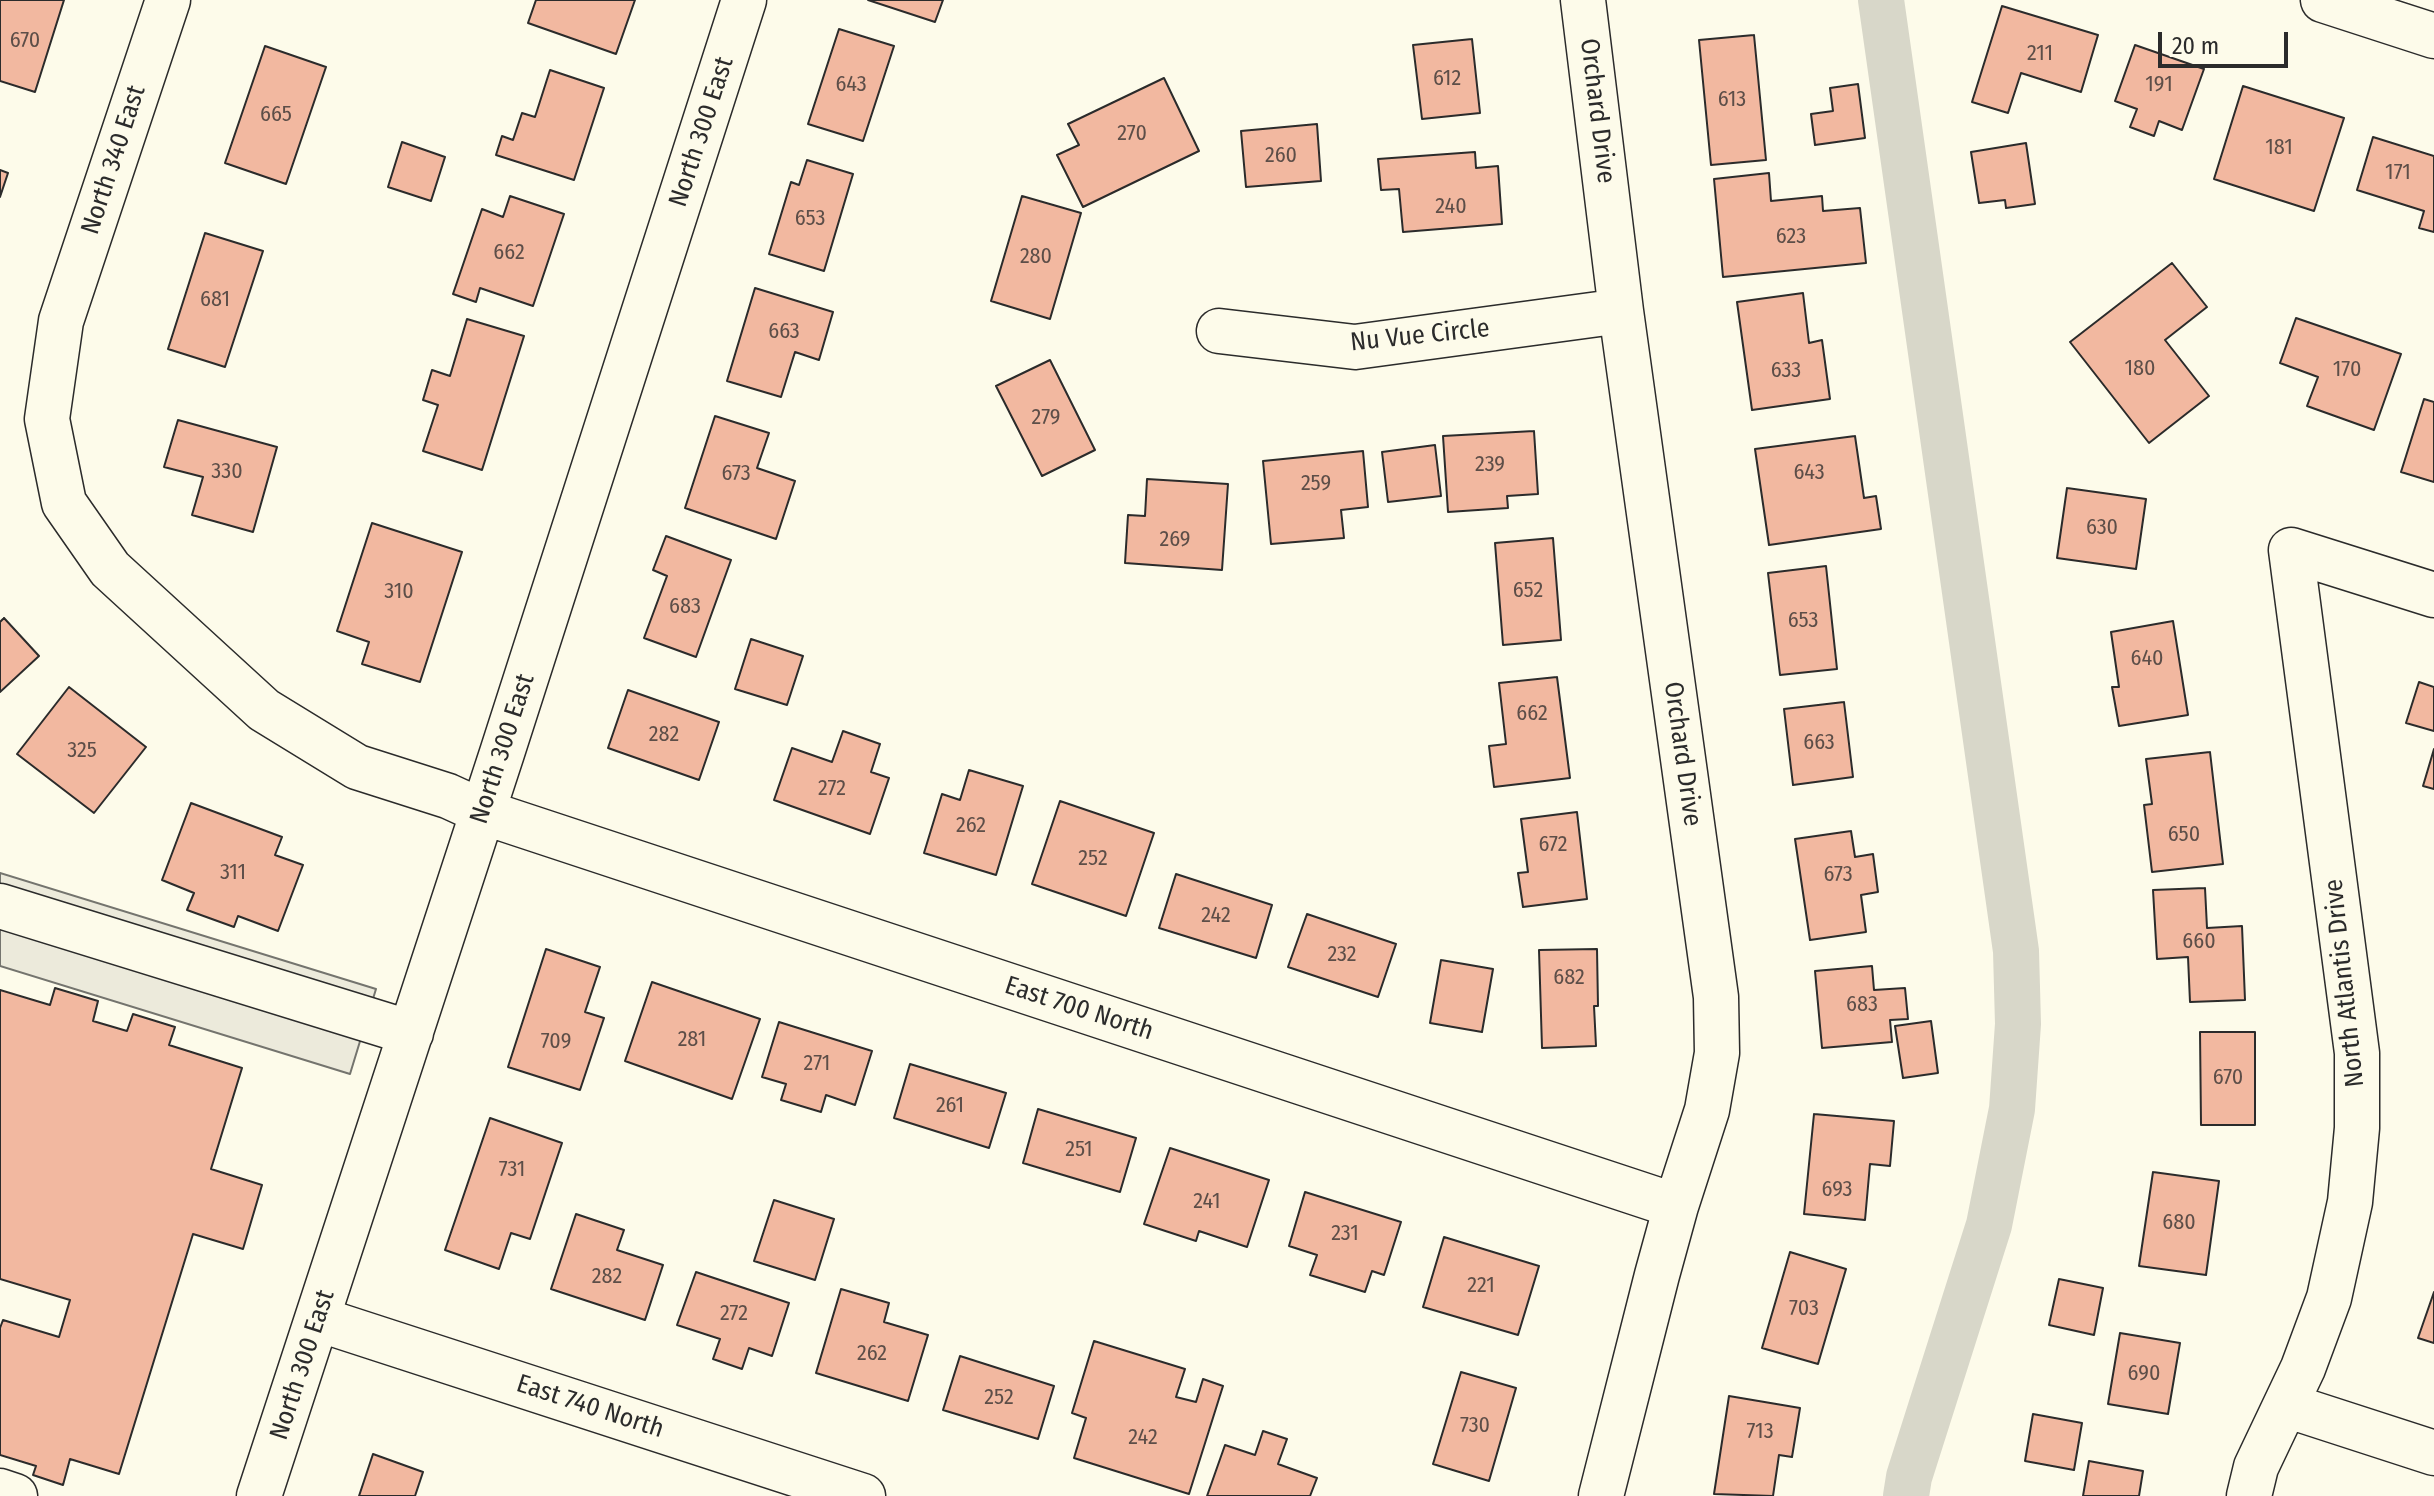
<!DOCTYPE html>
<style>
body{margin:0}
#map{position:relative;width:2434px;height:1496px;overflow:hidden;background:#fdfbea;font-family:"Fira Sans Condensed",sans-serif}
canvas{display:block}
.scale{position:absolute;left:2158px;top:32px;width:130px;height:36px;box-sizing:border-box;border:4px solid #2b2b2b;border-top:0;padding-left:10px;font-size:24px;line-height:28px;white-space:nowrap;color:#2b2b2b;-webkit-text-stroke:6px #fdfbea;paint-order:stroke}
</style>
<div id="map">
<canvas width="2434" height="1496"></canvas>
<div class="scale">20 m</div>
</div>
<script>
const context = document.querySelector('canvas').getContext('2d');
context.lineJoin = 'round';
function fillPath(path, color) {
  context.fillStyle = color;
  context.fill(path, 'evenodd');
}
function toPath(rows) {
  const path = new Path2D();
  for (const r of rows) {
    path.moveTo(r[0], r[1]);
    for (let i = 2; i < r.length; i += 2) path.lineTo(r[i], r[i + 1]);
  }
  return path;
}
function stroke(path, color, width, dash) {
  context.strokeStyle = color;
  context.lineWidth = width;
  context.lineCap = dash ? 'butt' : 'round';
  context.setLineDash(dash || []);
  context.stroke(path);
}
function drawText(font, color, halo, rows, align = 'center') {
  context.font = font + ' "Fira Sans Condensed",sans-serif';
  context.lineWidth = 6;
  context.setLineDash([]);
  context.textBaseline = 'middle';
  context.strokeStyle = halo;
  context.fillStyle = color;
  for (const [text, x, y, turn = 0] of rows) {
    context.save();
    context.translate(x, y);
    context.rotate((+turn || 0) * Math.PI / 180);
    context.textAlign = isNaN(turn) ? turn : align;
    if (halo) context.strokeText(text, 0, 0);
    context.fillText(text, 0, 0);
    context.restore();
  }
}
const parking = toPath([
 [0,873,376,989,350,1074,0,966,0,873]
]);
const canal = toPath([
 [1881,0,2016,951,2018,1024,2012,1109,1989,1225,1909,1477,1906,1496]
]);
const building = toPath([
 [0,0,64,0,35,92,0,81,0,0],
 [536,0,635,0,616,54,528,23,536,0],
 [868,0,943,0,935,22,868,0],
 [2002,6,2098,35,2081,92,2021,73,2008,113,1972,102,2002,6],
 [839,29,894,46,863,141,808,124,839,29],
 [1754,35,1766,160,1711,165,1699,40,1754,35],
 [1472,39,1480,113,1422,119,1413,45,1472,39],
 [2135,45,2204,69,2182,130,2159,121,2154,136,2130,127,2137,109,2115,101,2135,45],
 [265,46,326,67,286,184,225,163,265,46],
 [550,70,604,88,574,180,496,155,502,136,513,140,522,113,535,117,550,70],
 [1164,78,1199,151,1083,207,1057,155,1079,145,1068,124,1164,78],
 [1858,84,1865,138,1815,145,1811,114,1833,111,1830,88,1858,84],
 [2243,86,2344,118,2314,211,2214,179,2243,86],
 [1317,124,1321,181,1246,187,1241,131,1317,124],
 [2373,137,2434,156,2434,232,2419,228,2424,211,2357,190,2373,137],
 [402,142,445,157,431,201,388,187,402,142],
 [2026,143,2035,204,2006,208,2005,200,1979,203,1971,152,2026,143],
 [1475,152,1476,168,1498,166,1502,224,1403,232,1399,189,1381,190,1378,159,1475,152],
 [807,160,853,174,824,271,769,254,791,182,799,185,807,160],
 [0,170,8,173,0,197,0,170],
 [1769,173,1771,201,1822,196,1823,211,1860,208,1866,263,1723,277,1714,179,1769,173],
 [510,196,564,214,533,306,480,288,476,302,453,294,482,209,503,217,510,196],
 [1022,196,1081,213,1050,319,991,301,1022,196],
 [205,233,263,251,225,367,168,349,205,233],
 [2172,263,2207,307,2165,340,2209,396,2149,443,2070,342,2172,263],
 [755,288,833,312,819,360,795,352,781,397,727,381,755,288],
 [1803,293,1809,343,1822,340,1830,399,1752,410,1737,302,1803,293],
 [2296,318,2401,354,2374,430,2307,406,2318,377,2280,363,2296,318],
 [467,319,524,336,482,470,423,451,438,405,423,400,432,370,450,376,467,319],
 [1050,360,1095,450,1042,476,996,386,1050,360],
 [2424,399,2434,402,2434,482,2401,472,2424,399],
 [715,416,769,433,757,468,795,481,776,539,685,508,715,416],
 [178,420,277,447,253,532,192,515,203,477,164,467,178,420],
 [1534,431,1538,494,1507,496,1508,508,1448,512,1443,436,1534,431],
 [1855,436,1864,498,1876,496,1881,529,1769,545,1755,449,1855,436],
 [1435,445,1441,496,1388,502,1382,452,1435,445],
 [1363,451,1368,507,1341,510,1344,538,1271,544,1263,461,1363,451],
 [1147,479,1228,484,1222,570,1125,563,1128,515,1145,516,1147,479],
 [2067,488,2146,499,2136,569,2057,558,2067,488],
 [372,523,462,552,420,682,362,664,369,642,337,631,372,523],
 [666,536,731,560,696,657,644,638,667,576,653,570,666,536],
 [1553,538,1561,640,1503,645,1495,543,1553,538],
 [1826,566,1837,669,1780,675,1768,573,1826,566],
 [4,618,39,656,0,692,0,622,4,618],
 [2173,621,2188,715,2119,726,2112,687,2119,687,2111,632,2173,621],
 [751,639,803,656,787,705,735,689,751,639],
 [1557,677,1570,778,1494,787,1489,746,1506,744,1499,683,1557,677],
 [2419,682,2434,687,2434,731,2406,723,2419,682],
 [69,687,146,747,94,813,17,754,69,687],
 [628,690,719,722,699,780,608,748,628,690],
 [1844,702,1853,777,1793,785,1784,709,1844,702],
 [843,731,880,744,871,772,889,778,870,834,774,800,792,748,832,762,843,731],
 [2434,749,2434,789,2423,786,2434,749],
 [2210,752,2223,864,2152,872,2144,805,2152,804,2146,759,2210,752],
 [969,770,1023,786,996,875,924,853,942,794,960,800,969,770],
 [1060,801,1154,833,1126,916,1032,884,1060,801],
 [191,803,282,837,275,855,303,865,278,931,238,916,234,927,187,910,194,893,162,880,191,803],
 [1577,812,1587,899,1523,907,1518,873,1528,872,1521,819,1577,812],
 [1851,831,1855,857,1873,854,1878,892,1861,895,1866,932,1810,940,1795,839,1851,831],
 [1176,874,1272,905,1256,958,1159,928,1176,874],
 [2205,888,2207,928,2242,926,2245,1000,2190,1002,2188,957,2157,959,2153,890,2205,888],
 [1307,914,1396,944,1378,997,1288,967,1307,914],
 [546,949,600,967,585,1012,604,1018,580,1090,508,1067,546,949],
 [1597,949,1598,1006,1594,1006,1596,1046,1542,1048,1539,950,1597,949],
 [1441,960,1493,969,1482,1032,1430,1023,1441,960],
 [1872,966,1874,990,1905,988,1908,1019,1890,1020,1892,1042,1822,1048,1815,971,1872,966],
 [652,982,760,1019,732,1099,625,1061,652,982],
 [55,988,98,1001,93,1021,127,1031,133,1014,175,1027,169,1045,242,1068,211,1169,262,1185,243,1249,193,1234,119,1474,70,1459,63,1485,33,1475,36,1466,0,1455,0,1328,3,1320,59,1337,70,1300,0,1279,0,990,50,1005,55,988],
 [1931,1021,1938,1073,1903,1078,1895,1026,1931,1021],
 [779,1022,872,1051,855,1105,826,1095,821,1112,781,1100,786,1084,762,1077,779,1022],
 [2200,1032,2255,1032,2255,1125,2201,1125,2200,1032],
 [910,1064,1006,1093,989,1148,894,1118,910,1064],
 [1038,1109,1136,1138,1120,1192,1023,1163,1038,1109],
 [1814,1114,1894,1121,1890,1166,1870,1164,1865,1220,1804,1214,1814,1114],
 [490,1118,562,1143,530,1239,511,1233,499,1269,445,1250,490,1118],
 [1170,1148,1269,1180,1247,1247,1199,1231,1196,1241,1144,1224,1170,1148],
 [2153,1172,2219,1181,2206,1275,2139,1266,2153,1172],
 [1305,1192,1401,1222,1384,1275,1372,1271,1365,1292,1310,1275,1317,1255,1289,1246,1305,1192],
 [774,1200,834,1219,815,1280,754,1261,774,1200],
 [576,1214,624,1230,617,1250,663,1265,645,1320,551,1289,576,1214],
 [1444,1237,1539,1266,1518,1335,1423,1307,1444,1237],
 [1790,1252,1846,1269,1818,1364,1762,1348,1790,1252],
 [696,1272,789,1303,772,1356,749,1348,742,1369,713,1359,720,1339,677,1325,696,1272],
 [2059,1279,2103,1288,2094,1335,2049,1325,2059,1279],
 [841,1289,889,1303,884,1322,928,1335,908,1401,816,1373,841,1289],
 [2434,1292,2434,1343,2418,1338,2434,1292],
 [2120,1333,2180,1343,2168,1414,2108,1404,2120,1333],
 [1094,1341,1185,1369,1176,1397,1196,1402,1203,1379,1223,1386,1189,1494,1074,1458,1086,1418,1072,1413,1094,1341],
 [960,1356,1054,1386,1038,1439,943,1410,960,1356],
 [1461,1372,1516,1388,1489,1481,1433,1464,1461,1372],
 [1729,1396,1800,1408,1792,1457,1779,1455,1773,1496,1714,1494,1729,1396],
 [2033,1414,2082,1423,2074,1470,2025,1461,2033,1414],
 [1263,1431,1287,1439,1278,1464,1317,1478,1310,1496,1207,1496,1225,1445,1255,1455,1263,1431],
 [373,1454,423,1472,415,1496,359,1496,373,1454],
 [2089,1461,2143,1471,2139,1496,2083,1496,2089,1461]
]);
const minor = toPath([
 [168,0,61,321,47,419,64,503,110,569,264,710,357,767,448,796,483,812,1676,1206],
 [1583,0,1621,311,1716,997,1717,1053,1707,1110,1676,1206,1657,1275,1601,1496],
 [2323,0,2434,36],
 [1219,331,1355,347,1621,311],
 [0,906,411,1033],
 [318,1319,863,1496],
 [2286,1405,2434,1453],
 [0,1491,15,1496],
 [259,1496,502,753,744,0],
 [2249,1496,2256,1467,2303,1368,2329,1298,2350,1202,2357,1128,2357,1053,2291,550,2434,595]
]);
const numberNames = [
 ["670",25,41],
 ["211",2040,54],
 ["612",1447,79],
 ["643",851,85],
 ["191",2159,85],
 ["613",1732,100],
 ["665",276,115],
 ["270",1132,134],
 ["181",2279,148],
 ["260",1281,156],
 ["171",2398,173],
 ["240",1451,207],
 ["653",810,219],
 ["623",1791,237],
 ["662",509,253],
 ["280",1036,257],
 ["681",215,300],
 ["663",784,332],
 ["180",2140,369],
 ["170",2347,370],
 ["633",1786,371],
 ["279",1046,418],
 ["239",1490,465],
 ["330",227,472],
 ["643",1809,473],
 ["673",736,474],
 ["259",1316,484],
 ["630",2102,528],
 ["269",1175,540],
 ["652",1528,591],
 ["310",399,592],
 ["683",685,607],
 ["653",1803,621],
 ["640",2147,659],
 ["662",1532,714],
 ["282",664,735],
 ["663",1819,743],
 ["325",82,751],
 ["272",832,789],
 ["262",971,826],
 ["650",2184,835],
 ["672",1553,845],
 ["252",1093,859],
 ["311",233,873],
 ["673",1838,875],
 ["242",1216,916],
 ["660",2199,942],
 ["232",1342,955],
 ["682",1569,978],
 ["683",1862,1005],
 ["281",692,1040],
 ["709",556,1042],
 ["271",817,1064],
 ["670",2228,1078],
 ["261",950,1106],
 ["251",1079,1150],
 ["731",512,1170],
 ["693",1837,1190],
 ["241",1207,1202],
 ["680",2179,1223],
 ["231",1345,1234],
 ["282",607,1277],
 ["221",1481,1286],
 ["703",1804,1309],
 ["272",734,1314],
 ["262",872,1354],
 ["690",2144,1374],
 ["252",999,1398],
 ["730",1475,1426],
 ["713",1760,1432],
 ["242",1143,1438]
];
const streetNames = [
 ["Orchard Drive",1597,111,83],
 ["North 300 East",702,132,-72],
 ["North 340 East",114,160,-72],
 ["Nu Vue Circle",1420,336,-6],
 ["North 300 East",503,749,-72],
 ["Orchard Drive",1682,754,82],
 ["North Atlantis Drive",2345,983,-96],
 ["East 700 North",1079,1009,18],
 ["North 300 East",303,1365,-72],
 ["East 740 North",590,1407,18]
];
fillPath(parking, '#eceadb');
stroke(parking, '#74746e', 2);
stroke(canal, '#d8d7c9', 46);
fillPath(building, '#f2b8a0');
stroke(building, '#2b2b2b', 2);
stroke(minor, '#2b2b2b', 47);
stroke(minor, '#fdfbea', 44);
drawText('22px', '#5d4e48', null, numberNames);
drawText('26px', '#2b2b2b', '#fdfbea', streetNames);
</script>
